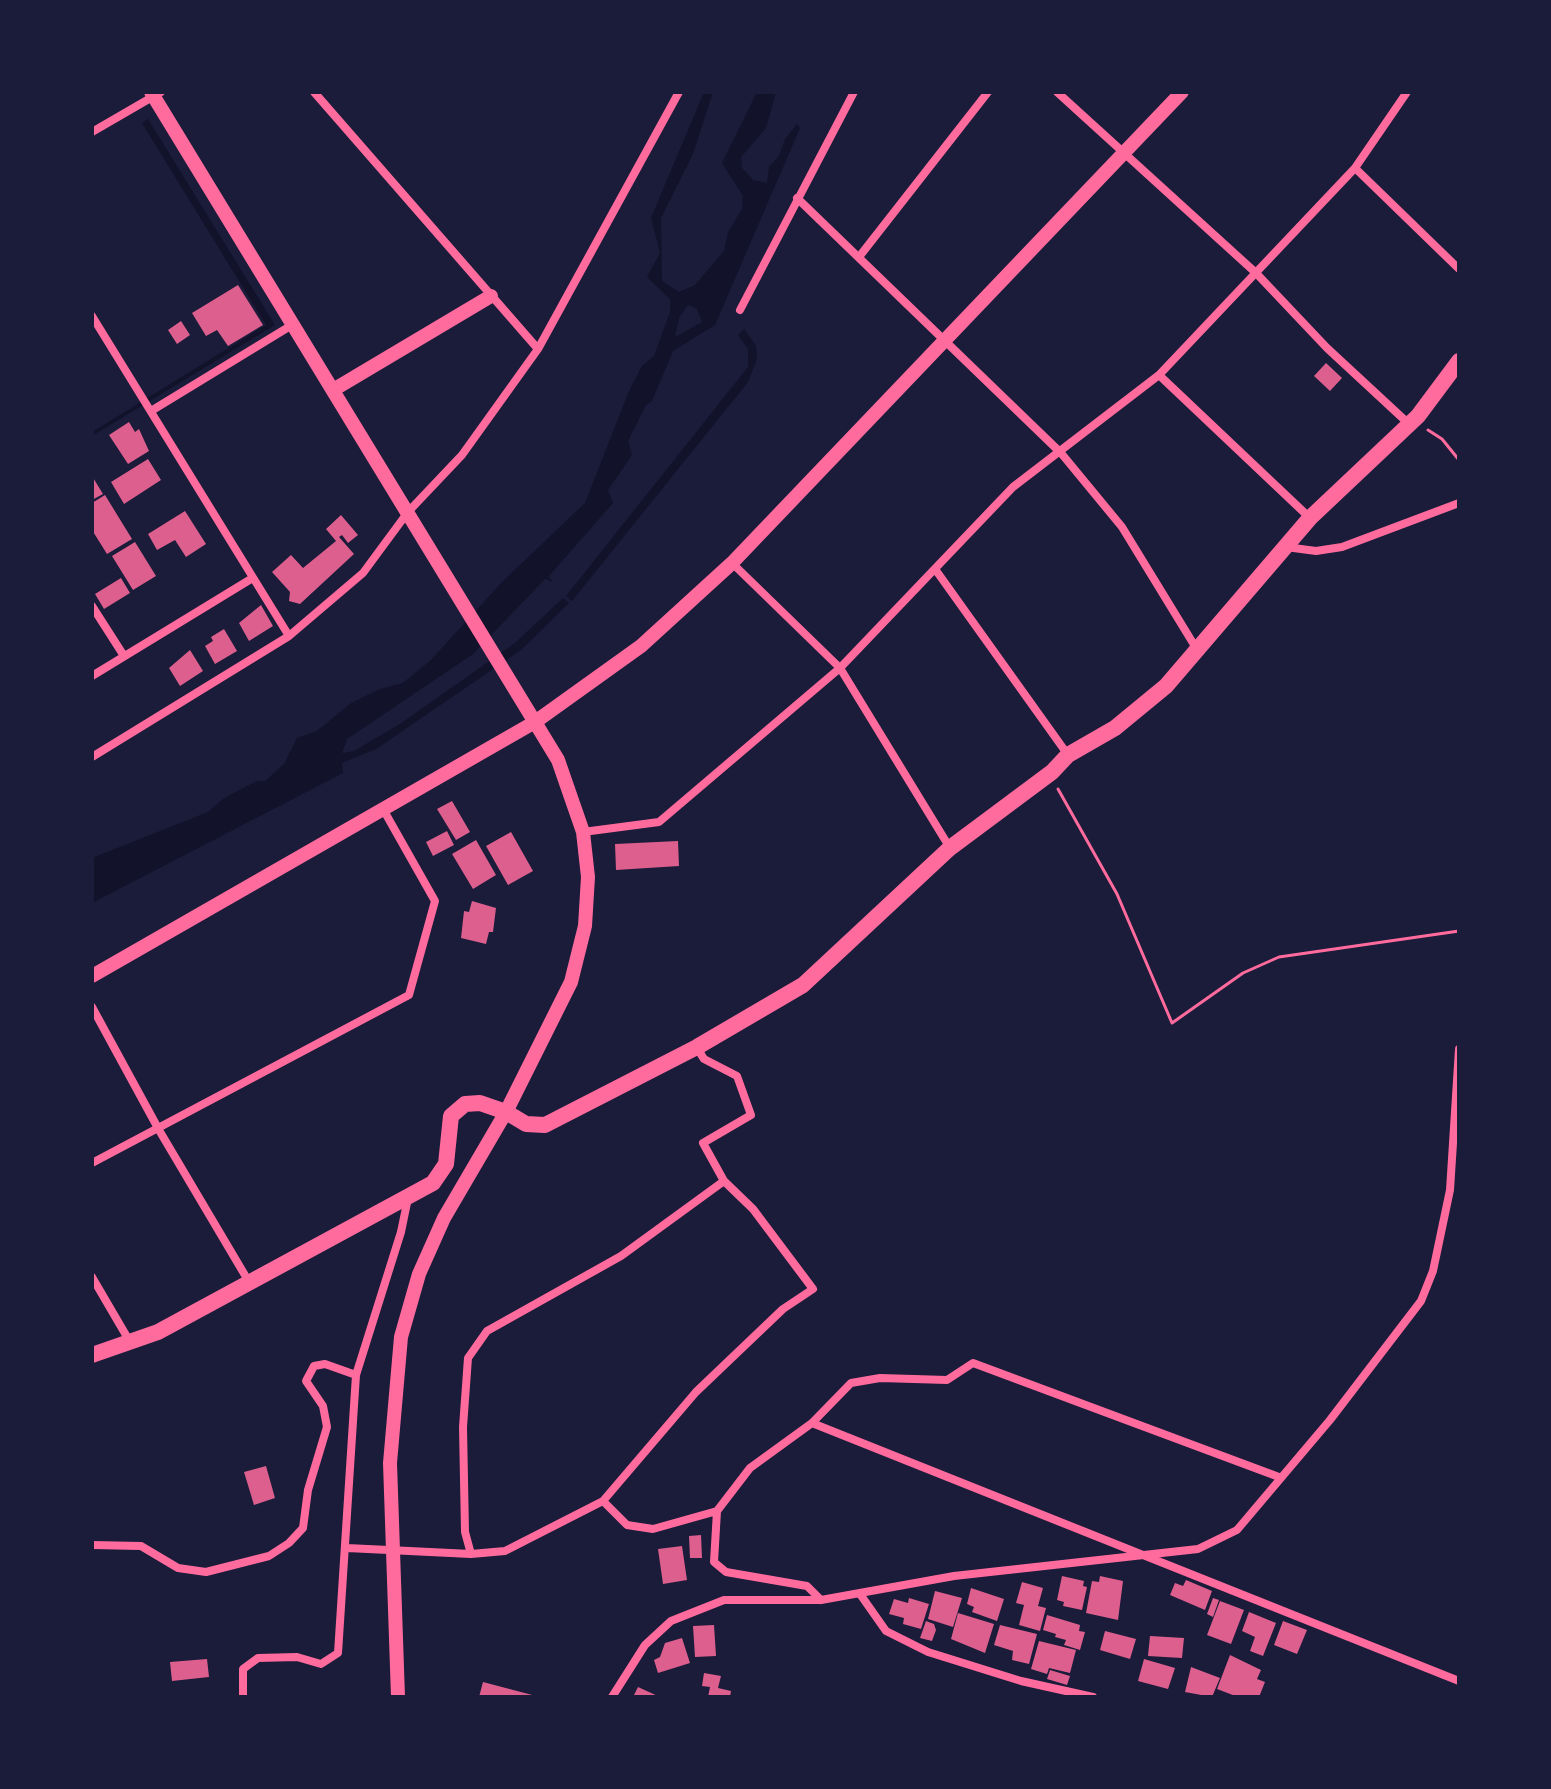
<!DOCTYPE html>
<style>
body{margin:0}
#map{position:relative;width:1551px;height:1789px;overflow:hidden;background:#1b1b3a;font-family:"Varela Round",sans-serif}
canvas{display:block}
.frame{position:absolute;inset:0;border:94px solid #1b1b3a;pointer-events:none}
</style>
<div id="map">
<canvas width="1551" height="1789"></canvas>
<div class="frame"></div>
</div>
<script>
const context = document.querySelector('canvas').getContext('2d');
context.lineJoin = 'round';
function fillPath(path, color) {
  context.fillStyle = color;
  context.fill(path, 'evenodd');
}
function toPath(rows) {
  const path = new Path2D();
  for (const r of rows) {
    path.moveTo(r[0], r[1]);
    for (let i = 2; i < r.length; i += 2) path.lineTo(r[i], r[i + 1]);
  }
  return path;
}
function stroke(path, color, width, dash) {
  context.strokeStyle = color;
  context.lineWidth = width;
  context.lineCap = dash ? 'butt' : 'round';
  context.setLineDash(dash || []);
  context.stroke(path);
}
const water = toPath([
 [704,92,713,92,693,154,661,218,662,281,679,292,695,285,724,251,728,232,742,209,743,196,722,163,757,92,776,92,766,128,741,157,742,168,753,180,767,183,769,167,779,156,785,139,797,124,800,128,715,325,673,351,652,401,646,405,628,441,632,455,608,490,613,503,549,576,553,582,545,579,473,654,347,739,342,753,354,751,400,724,515,643,563,598,569,603,521,650,376,749,342,763,343,773,92,903,92,858,208,812,224,798,257,781,265,781,284,764,297,738,317,731,351,703,380,689,403,683,431,660,502,582,585,503,629,391,642,366,654,356,670,312,670,299,647,277,660,253,651,218],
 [688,305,697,309,702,322,675,337,679,318],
 [148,119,275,325,92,436,92,432,266,325,142,123],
 [744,329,756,346,757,359,748,382,572,601,566,596,748,367,748,349,738,335]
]);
const building = toPath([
 [238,285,263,325,228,346,217,330,206,336,192,313],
 [181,321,190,335,177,344,168,330],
 [1326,363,1342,378,1330,391,1314,376],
 [129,422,135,432,139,429,149,451,128,464,109,435],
 [148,459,161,480,124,504,111,482],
 [92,476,103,494,92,500],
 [105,495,132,539,107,554,92,530,92,503],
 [185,511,206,544,186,557,175,540,157,550,148,534],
 [341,515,358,535,348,543,342,535,339,537,354,554,300,604,289,601,290,592,272,572,291,555,303,568,336,541,326,529],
 [135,542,156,576,133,590,112,556],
 [121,578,130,593,104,609,95,594],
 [261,605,273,626,249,641,239,623],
 [224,629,237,651,215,664,205,646,213,641,211,637],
 [190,650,203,671,180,686,169,668],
 [452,801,470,832,456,840,437,809],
 [447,831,454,845,433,856,426,842],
 [511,832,533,871,508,885,486,846],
 [476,840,496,875,473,889,452,854],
 [678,841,679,866,616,870,615,844],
 [472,901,496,908,493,932,489,932,486,944,461,938,464,911,469,912],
 [266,1466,275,1498,254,1505,244,1472],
 [701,1535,702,1558,690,1558,689,1536],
 [682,1546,687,1580,663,1584,658,1549],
 [1062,1576,1084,1581,1083,1586,1087,1587,1082,1610,1063,1606,1064,1602,1057,1600],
 [1100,1576,1123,1581,1118,1620,1086,1613,1092,1581,1099,1582],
 [1186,1580,1212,1591,1205,1610,1170,1595,1175,1583,1183,1586],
 [1022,1582,1043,1588,1038,1606,1046,1608,1040,1631,1019,1625,1024,1605,1016,1603],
 [971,1588,1004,1599,997,1621,972,1612,974,1607,967,1604],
 [935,1591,962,1598,953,1627,928,1619],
 [909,1598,929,1604,921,1629,903,1624,904,1618,889,1614,894,1599,908,1603],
 [1213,1598,1219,1600,1213,1617,1207,1614],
 [1220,1601,1244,1610,1231,1644,1207,1635],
 [1249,1612,1276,1623,1263,1656,1250,1651,1255,1637,1242,1631],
 [958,1613,994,1624,985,1653,951,1639],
 [1047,1615,1080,1625,1079,1631,1085,1632,1080,1650,1064,1645,1066,1640,1055,1637,1056,1634,1043,1630],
 [926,1621,934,1624,936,1630,932,1641,920,1638],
 [1283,1621,1307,1630,1297,1654,1274,1645],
 [714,1625,716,1656,695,1657,693,1626],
 [1000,1625,1037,1634,1029,1664,1012,1660,1013,1651,994,1645],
 [1105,1631,1136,1639,1130,1659,1100,1650],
 [1150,1636,1184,1638,1182,1658,1148,1656],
 [682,1638,690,1663,658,1673,654,1660,660,1657,665,1643],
 [1039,1641,1076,1650,1070,1673,1049,1668,1047,1674,1031,1669],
 [1230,1655,1261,1670,1257,1679,1265,1682,1259,1697,1238,1697,1217,1689],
 [207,1659,209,1677,172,1681,170,1662],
 [1144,1659,1175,1668,1168,1689,1138,1681],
 [1191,1667,1220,1678,1212,1697,1185,1692],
 [1050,1670,1070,1676,1067,1685,1047,1679],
 [704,1673,721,1676,718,1688,731,1691,730,1697,708,1697,710,1687,702,1686],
 [483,1682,536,1696,536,1697,479,1697],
 [638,1687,660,1697,633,1697]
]);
const path = toPath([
 [1428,430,1442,439,1459,460],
 [1058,789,1117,894,1172,1023,1243,973,1279,957,1459,931]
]);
const minor = toPath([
 [314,92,538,349],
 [1057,92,1256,273,1327,348,1409,424],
 [92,132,161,92],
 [1355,168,1459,269],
 [797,198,1061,453,1122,527,1196,648],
 [859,257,988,92],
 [740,310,854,92],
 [92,316,289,636],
 [1159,375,1310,518],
 [151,411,292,325],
 [1286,547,1316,551,1342,547,1459,503],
 [732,563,840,668,950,848],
 [935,569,1068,755],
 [92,606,124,656],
 [92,676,251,579],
 [92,757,289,636,363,573,408,512,462,455,538,349,679,92],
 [583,832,659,822,840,668,1013,487,1159,375,1355,168,1407,92],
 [92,1007,159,1130,249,1282],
 [92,1163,409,995,435,901,383,809],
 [92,1277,130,1342],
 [812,1423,1459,1681],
 [717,1511,653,1529,627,1525,603,1501,696,1392,783,1309,813,1289,753,1209,724,1181],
 [92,1545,141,1546,178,1568,206,1572,269,1556,289,1543,303,1528,308,1490,327,1427,323,1406,306,1381,314,1366,325,1364,356,1375],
 [347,1548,471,1554,465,1532,463,1427,468,1358,487,1331,621,1256,724,1181,703,1143,751,1115,737,1076,704,1059,697,1048],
 [471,1554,505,1551,603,1501],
 [860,1594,886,1631,928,1652,1021,1681,1093,1697],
 [821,1600,807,1586,726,1572,714,1562,717,1511,750,1468,812,1423,851,1383,880,1378,947,1380,973,1363,1279,1477],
 [243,1697,243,1669,258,1658,297,1657,321,1664,338,1653,356,1375,401,1232,408,1198],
 [612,1697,645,1645,671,1621,724,1600,821,1600,954,1576,1198,1549,1237,1530,1330,1420,1421,1301,1433,1271,1450,1190,1459,1049]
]);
const tertiary = toPath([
 [151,92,558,760,583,832,588,877,585,926,571,982,506,1112,444,1218,419,1274,401,1337,390,1463,398,1697],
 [333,390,491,296],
 [92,976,535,722,641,646,732,563,1182,92]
]);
const secondary = toPath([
 [92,1355,158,1332,433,1183,446,1164,451,1116,465,1104,480,1103,506,1112,526,1124,545,1125,697,1047,803,985,950,848,1052,772,1068,755,1115,728,1166,686,1310,518,1418,416,1459,361]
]);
fillPath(water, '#12122b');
fillPath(building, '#dd5f8e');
stroke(path, '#ff6b9d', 3);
stroke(minor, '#ff6b9d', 8);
stroke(tertiary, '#ff6b9d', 14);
stroke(secondary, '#ff6b9d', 16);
</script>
